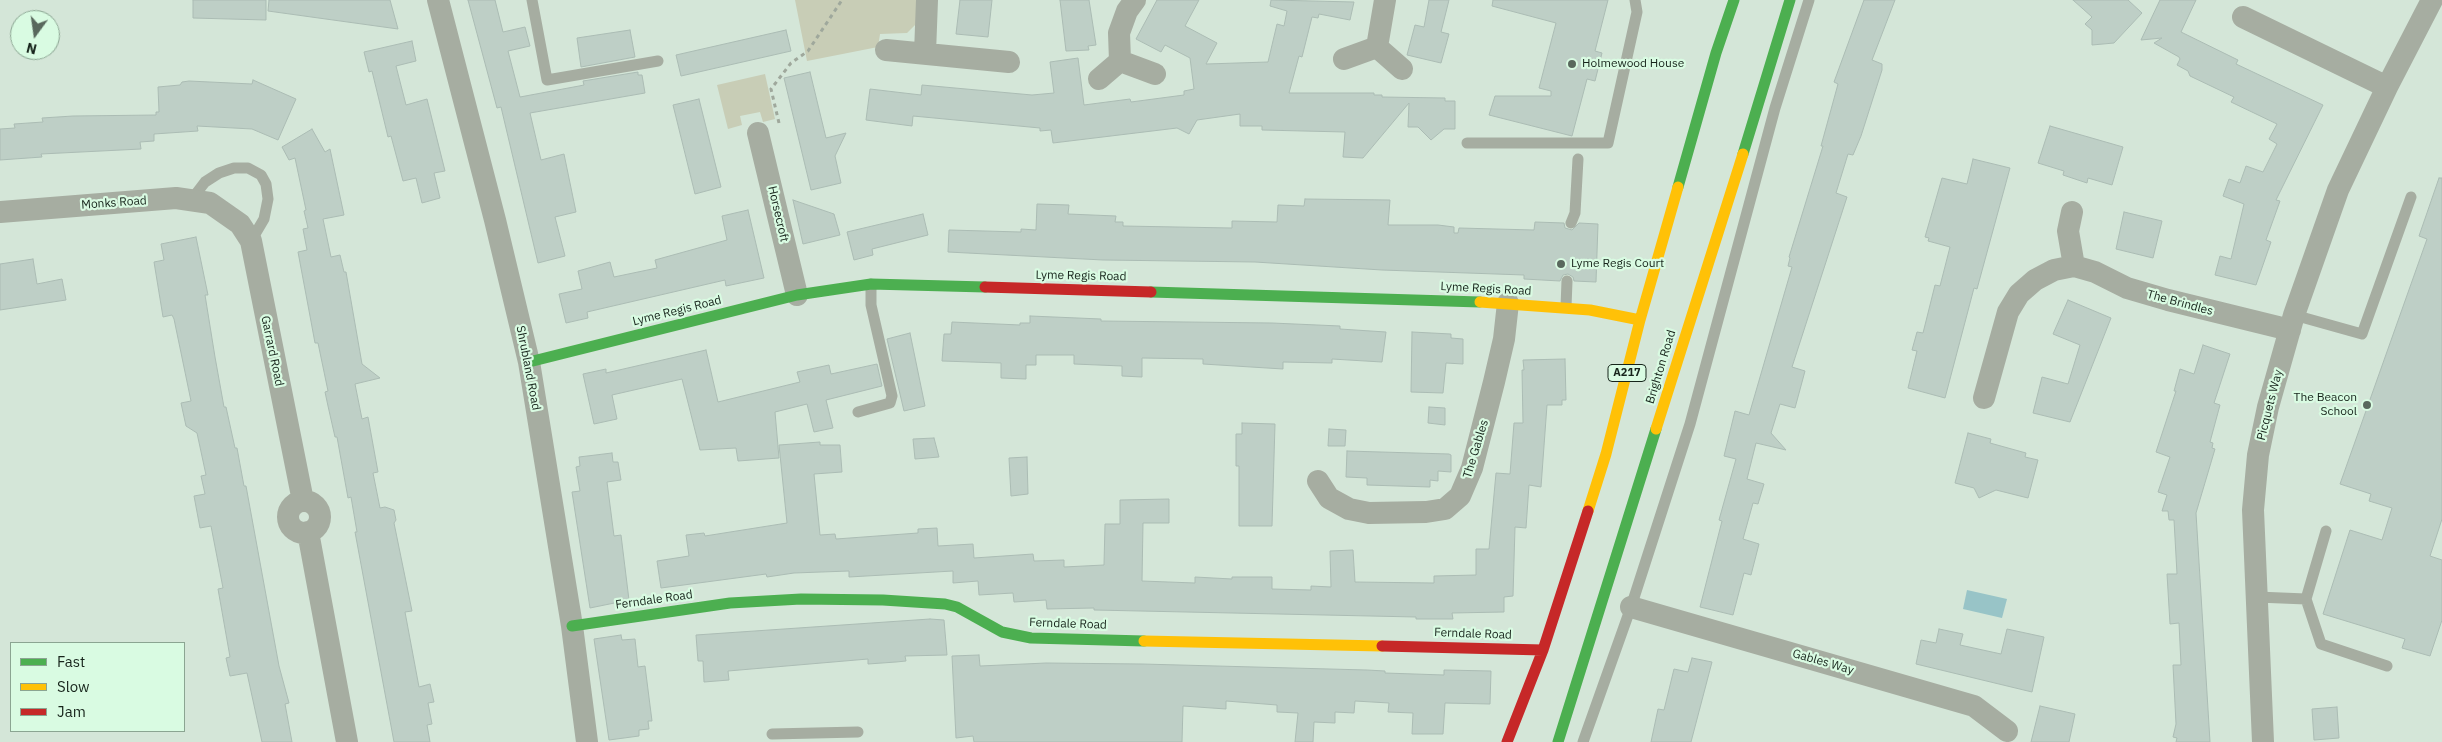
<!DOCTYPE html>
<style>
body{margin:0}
#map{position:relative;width:2442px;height:742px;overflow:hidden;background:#d4e6d8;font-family:"IBM Plex Sans",sans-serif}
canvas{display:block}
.legend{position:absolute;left:10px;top:642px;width:175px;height:90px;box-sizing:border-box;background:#d9fbe2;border:1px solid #8ba592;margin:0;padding:6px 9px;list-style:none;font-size:15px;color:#17241b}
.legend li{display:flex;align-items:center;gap:10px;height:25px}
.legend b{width:25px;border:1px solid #8ba592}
.north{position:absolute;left:10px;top:10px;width:50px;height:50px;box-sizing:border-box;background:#d9fbe2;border:1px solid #8ba592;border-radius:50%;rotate:194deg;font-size:14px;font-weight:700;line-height:20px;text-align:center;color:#17241b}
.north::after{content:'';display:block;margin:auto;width:18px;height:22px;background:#59685d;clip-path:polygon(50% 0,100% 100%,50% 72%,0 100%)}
</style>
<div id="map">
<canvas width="2442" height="742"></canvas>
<ul class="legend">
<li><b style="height:6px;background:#4caf50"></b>Fast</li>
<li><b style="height:6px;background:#ffc107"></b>Slow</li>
<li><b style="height:6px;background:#c62828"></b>Jam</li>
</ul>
<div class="north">N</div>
</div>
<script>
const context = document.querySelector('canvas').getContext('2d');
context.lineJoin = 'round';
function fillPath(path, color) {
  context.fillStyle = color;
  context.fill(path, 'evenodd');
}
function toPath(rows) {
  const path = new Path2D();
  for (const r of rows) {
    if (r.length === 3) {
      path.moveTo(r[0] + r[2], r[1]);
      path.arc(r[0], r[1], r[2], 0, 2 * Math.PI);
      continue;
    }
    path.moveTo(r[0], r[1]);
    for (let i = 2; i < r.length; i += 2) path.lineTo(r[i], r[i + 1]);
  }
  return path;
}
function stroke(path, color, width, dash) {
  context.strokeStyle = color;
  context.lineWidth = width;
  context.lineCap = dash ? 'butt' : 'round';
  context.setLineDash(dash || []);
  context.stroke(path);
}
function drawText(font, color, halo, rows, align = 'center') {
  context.font = font + ' "IBM Plex Sans",sans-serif';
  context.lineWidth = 4.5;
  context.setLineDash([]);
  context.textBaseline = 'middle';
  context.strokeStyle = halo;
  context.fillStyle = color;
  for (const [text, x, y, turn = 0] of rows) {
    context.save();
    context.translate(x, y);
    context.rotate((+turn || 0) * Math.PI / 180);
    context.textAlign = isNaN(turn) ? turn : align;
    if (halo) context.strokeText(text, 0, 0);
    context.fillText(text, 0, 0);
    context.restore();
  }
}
const green = toPath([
 [795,0,918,0,917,23,907,33,880,34,878,47,807,61],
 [765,74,775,119,763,122,760,112,740,116,742,125,728,129,717,85]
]);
const water = toPath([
 [1967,590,2007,599,2002,618,1963,609]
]);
const building = toPath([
 [193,0,266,0,266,20,193,18,193,0],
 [269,0,390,0,398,29,268,11,269,0],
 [468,0,495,0,503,32,525,27,530,46,508,51,520,97,579,86,584,85,583,81,638,72,638,75,642,75,645,93,530,113,541,160,564,154,576,212,555,217,565,256,538,263,501,107,497,108,468,0],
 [960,0,992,0,988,37,956,34,960,0],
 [1060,0,1089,0,1096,45,1088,46,1089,50,1066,51,1060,0],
 [1157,0,1199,0,1185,26,1217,43,1206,64,1268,62,1277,24,1284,26,1287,11,1270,6,1271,0,1354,2,1350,20,1319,14,1318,18,1312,17,1302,57,1299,56,1289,93,1374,93,1374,95,1382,95,1382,97,1445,98,1445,101,1455,101,1455,129,1444,129,1431,140,1418,127,1408,127,1409,103,1363,158,1343,157,1345,132,1262,130,1262,126,1240,126,1240,114,1197,120,1189,134,1177,128,1053,143,1051,130,1040,131,1040,128,913,116,912,126,866,120,870,89,921,95,922,85,1032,95,1054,93,1050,62,1078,58,1084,105,1130,99,1131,102,1184,95,1184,91,1194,89,1190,58,1165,45,1161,52,1136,39,1157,0],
 [1429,0,1449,0,1441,32,1449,34,1441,63,1407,55,1415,25,1424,27,1429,0],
 [1493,0,1608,0,1595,51,1602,53,1595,81,1587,79,1572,136,1489,115,1495,96,1551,96,1551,91,1539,88,1556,23,1492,6,1493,0],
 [1864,0,1895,0,1872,60,1882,64,1882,70,1861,136,1853,155,1848,154,1836,193,1847,197,1792,367,1805,371,1795,408,1780,404,1771,433,1786,450,1756,443,1747,479,1764,484,1758,504,1753,503,1743,539,1759,544,1751,575,1744,573,1733,615,1700,607,1722,521,1719,520,1736,459,1724,456,1735,411,1749,415,1792,267,1788,266,1790,258,1789,257,1823,146,1821,146,1838,84,1834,82,1864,0],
 [2073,0,2128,0,2142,13,2114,43,2092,45,2092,30,2085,24,2092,17,2073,0],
 [2160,0,2196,0,2181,32,2238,60,2236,64,2323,105,2276,200,2280,201,2266,240,2271,242,2256,285,2215,275,2220,256,2231,259,2244,204,2223,196,2229,179,2240,183,2246,166,2263,172,2277,144,2269,139,2277,124,2231,102,2234,97,2190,76,2188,71,2177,65,2180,59,2179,57,2154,43,2162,38,2141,40,2160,0],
 [630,30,635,57,581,67,577,38,630,30],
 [786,30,791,51,681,76,676,55,786,30],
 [412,41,416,61,396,66,406,105,427,99,445,171,434,173,440,198,422,203,416,178,403,181,391,136,388,137,372,71,369,72,364,52,412,41],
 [810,72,826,138,846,133,835,156,841,183,811,190,784,78,810,72],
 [253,80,296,99,278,140,252,129,197,126,198,131,154,134,154,141,140,142,141,149,41,154,42,157,0,160,0,129,15,128,14,124,43,122,42,118,73,116,156,115,156,112,159,112,158,87,180,85,182,82,189,81,252,84,253,80],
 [699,99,721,187,695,194,673,105,699,99],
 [2050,126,2123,147,2112,185,2088,178,2087,183,2063,175,2064,171,2038,163,2050,126],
 [312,129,325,152,330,149,344,215,323,219,331,257,340,255,344,272,346,272,362,364,380,378,355,384,362,419,368,417,378,472,373,473,380,508,385,507,394,510,396,520,394,523,412,611,405,612,419,687,430,684,434,702,428,703,432,724,427,725,430,742,394,742,355,532,357,532,351,497,348,498,337,437,335,437,328,406,325,392,328,391,318,343,315,343,310,316,298,252,307,250,303,229,308,228,304,211,306,210,295,158,289,160,282,147,312,129],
 [1973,159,2010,168,1977,289,1974,288,1945,398,1908,388,1917,351,1912,350,1917,332,1923,333,1935,285,1940,286,1950,247,1928,241,1929,238,1925,237,1942,178,1967,184,1973,159],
 [2439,178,2442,178,2442,519,2430,556,2442,560,2442,620,2430,656,2402,648,2405,639,2323,614,2350,530,2382,540,2392,508,2369,501,2371,494,2340,484,2427,239,2419,236,2439,178],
 [1305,199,1390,200,1388,225,1438,225,1454,227,1454,233,1458,233,1459,228,1534,230,1535,222,1564,223,1565,228,1572,230,1579,223,1598,224,1596,282,1574,281,1573,277,1568,274,1563,275,1560,281,1524,279,1524,275,1382,270,1255,262,1103,260,948,252,949,230,1021,232,1021,229,1036,230,1037,204,1069,205,1068,214,1116,216,1115,222,1123,222,1123,226,1232,228,1232,221,1277,222,1278,205,1304,206,1305,199],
 [793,200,834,214,840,235,803,244,793,200],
 [748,210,764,278,726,286,725,280,587,312,588,318,566,323,559,294,582,289,578,271,610,262,614,277,657,268,655,260,727,240,722,216,748,210],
 [2124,212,2162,221,2153,258,2116,249,2124,212],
 [923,214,928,235,872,249,873,255,854,260,847,232,923,214],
 [196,237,208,295,205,295,215,357,224,407,226,407,235,448,237,448,244,486,246,486,279,666,289,703,285,704,292,742,262,742,247,673,230,676,226,658,230,657,218,589,223,588,211,526,200,528,194,496,205,494,201,476,206,475,197,433,186,426,181,403,191,401,174,319,172,315,163,317,154,262,164,260,161,244,196,237],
 [33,259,37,284,62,279,66,300,0,310,0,264,33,259],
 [2068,300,2111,318,2070,422,2033,413,2042,377,2068,384,2080,345,2053,334,2068,300],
 [1030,316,1101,319,1101,321,1272,323,1340,326,1340,329,1386,332,1382,362,1332,359,1332,363,1283,362,1283,369,1203,364,1203,359,1142,358,1142,377,1122,376,1122,366,1074,364,1074,355,1036,355,1036,365,1026,365,1026,379,1001,378,1001,363,942,361,944,334,951,334,952,322,1020,325,1020,323,1030,323,1030,316],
 [1412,332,1451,334,1451,338,1463,339,1463,364,1446,363,1443,393,1411,392,1412,332],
 [910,333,925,406,904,411,887,339,910,333],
 [2203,345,2230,354,2214,403,2220,405,2210,442,2213,443,2212,448,2215,449,2196,513,2210,742,2176,742,2177,738,2173,737,2176,724,2173,665,2181,665,2179,623,2170,624,2167,574,2177,574,2174,520,2169,520,2168,511,2162,511,2167,495,2158,492,2170,457,2156,452,2176,391,2174,391,2180,369,2194,374,2203,345],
 [706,350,718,402,800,382,797,372,829,365,831,374,877,364,882,386,826,400,833,428,814,432,807,404,775,412,779,458,738,461,736,448,700,450,682,379,612,395,617,419,594,424,583,374,606,369,606,373,706,350],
 [1565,359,1566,400,1562,400,1562,405,1547,405,1541,487,1529,485,1526,528,1515,527,1513,596,1504,597,1504,612,1452,613,1453,619,1416,619,1416,617,1094,610,1094,608,1047,609,1046,600,1014,602,1013,593,979,595,978,581,953,583,953,571,849,577,849,571,794,573,767,577,766,574,661,588,657,561,689,556,686,535,704,533,705,536,787,523,779,445,820,442,820,445,840,445,842,472,814,474,820,535,835,534,836,539,918,533,918,529,937,528,938,546,973,544,974,558,1033,554,1034,561,1064,560,1064,567,1104,565,1105,524,1120,524,1120,500,1169,499,1169,523,1143,523,1142,581,1195,583,1195,577,1232,579,1232,577,1272,577,1272,589,1311,590,1311,586,1331,587,1330,551,1353,550,1355,582,1434,583,1434,576,1476,575,1476,549,1489,549,1496,473,1510,474,1514,423,1523,423,1522,370,1524,370,1523,360,1565,359],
 [1429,407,1445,408,1445,425,1428,423,1429,407],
 [1242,423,1275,424,1272,526,1239,526,1239,466,1236,466,1236,434,1242,434,1242,423],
 [1329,429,1346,430,1345,446,1328,446,1329,429],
 [1968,433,1991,439,1990,443,2026,453,2025,457,2038,460,2028,498,1996,490,1979,498,1974,488,1955,483,1968,433],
 [934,438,939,457,915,459,913,439,934,438],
 [1347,451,1449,454,1451,455,1451,472,1438,471,1438,481,1430,480,1430,487,1367,485,1367,478,1346,477,1347,451],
 [612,453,613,462,618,462,621,480,607,482,614,536,621,535,629,600,590,608,572,492,580,491,576,467,580,466,579,457,612,453],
 [1027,457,1028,494,1011,496,1009,458,1027,457],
 [930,619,944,620,947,655,905,656,906,661,896,662,868,664,868,659,728,671,729,680,704,682,703,661,698,661,696,635,930,619],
 [1939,629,1963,634,1960,645,2001,654,2007,629,2044,637,2032,692,1916,664,1921,640,1936,643,1939,629],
 [621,635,622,640,635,639,638,667,645,666,652,721,648,721,649,729,639,730,639,736,609,740,594,639,621,635],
 [979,655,980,666,1046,663,1142,664,1367,670,1385,671,1385,673,1444,675,1444,670,1491,671,1490,704,1445,703,1443,734,1412,734,1413,713,1388,712,1389,703,1355,701,1354,713,1335,712,1335,723,1314,722,1313,742,1295,742,1298,713,1277,712,1277,705,1226,701,1226,709,1183,706,1182,742,974,742,973,736,956,738,952,656,979,655],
 [1692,658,1712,662,1691,742,1651,742,1658,709,1664,710,1674,669,1688,672,1692,658],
 [2040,706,2075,714,2069,742,2031,742,2040,706],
 [2337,707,2339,738,2314,740,2312,709,2337,707]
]);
const path = toPath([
 [779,123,771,89,791,63,808,51,842,0]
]);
const lane = toPath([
 [532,0,547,80,658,61],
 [1467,143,1608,143,1637,12,1635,0],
 [192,199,205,182,219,173,234,168,248,168,261,175,266,184,268,199,264,219,251,241],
 [1571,223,1575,213,1578,159],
 [1566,307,1567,281],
 [2294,315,2362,334,2411,197],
 [858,412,890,403,892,396,871,305,871,284],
 [2326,531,2306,599,2321,644,2387,666],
 [2257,597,2306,599],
 [772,734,858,732],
 [1583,742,1631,607,1690,424,1775,108,1809,0]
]);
const street = toPath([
 [438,0,495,220,529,362,572,626,587,742],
 [2243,17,2387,87],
 [1377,47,1385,0],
 [886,50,1009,62],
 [925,53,927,0],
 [1344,59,1377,47,1402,69],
 [1120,61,1119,33,1127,11,1135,0],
 [1099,79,1120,61,1155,74],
 [758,133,797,295],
 [0,212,176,198,210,203,240,224,251,241,303,501],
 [2072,212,2068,231,2074,266],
 [1984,398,2008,312,2019,294,2035,280,2054,270,2074,266,2095,272,2127,288,2168,300,2290,330],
 [1318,481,1329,498,1349,509,1369,513,1426,512,1445,509,1460,496,1472,468,1494,382,1504,339,1508,303],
 [304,517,16],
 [308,532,347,742],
 [1631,607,1974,706,2007,731],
 [2263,742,2253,510,2258,455,2268,407,2294,315,2338,190,2387,87,2432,0]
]);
const fast = toPath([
 [1743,154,1790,0],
 [1678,187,1716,53,1734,0],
 [1151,292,1480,302],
 [529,362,797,295,871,284,985,287],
 [572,626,730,603,801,599,883,600,945,604,957,607,1002,632,1031,638,1144,641],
 [1558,742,1656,429]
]);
const slow = toPath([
 [1480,302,1590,310,1640,320],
 [1656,429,1743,154],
 [1588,511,1606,454,1640,320,1678,187],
 [1144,641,1382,646]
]);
const jam = toPath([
 [985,287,1151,292],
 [1382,646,1543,650],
 [1507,742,1543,650,1588,511]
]);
const markers = [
 [1572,64,5,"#59685d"],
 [1561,264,5,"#59685d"],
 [2367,405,5,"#59685d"]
];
const shields = [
 [1627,373,38]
];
const shieldNames = [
 ["A217",1627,373]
];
const poiNames = [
 ["Holmewood House",1582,64],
 ["Lyme Regis Court",1571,264],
 ["The Beacon",2357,398,"right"],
 ["School",2357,412,"right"]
];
const streetNames = [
 ["Monks Road",114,203,-4],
 ["Horsecroft",778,214,77],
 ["Lyme Regis Road",1081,276,1],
 ["Lyme Regis Road",1486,289,3],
 ["The Brindles",2180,303,15],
 ["Lyme Regis Road",677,311,-14],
 ["Garrard Road",272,351,78],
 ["Brighton Road",1661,367,-73],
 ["Shrubland Road",528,368,79],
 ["Picquets Way",2270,405,-76],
 ["The Gables",1476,449,-73],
 ["Ferndale Road",654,600,-8],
 ["Ferndale Road",1068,624,2],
 ["Ferndale Road",1473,634,2],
 ["Gables Way",1823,662,16]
];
fillPath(green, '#c8cdb6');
fillPath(water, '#98c4c7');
fillPath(building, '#becfc6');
stroke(building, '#abbcb4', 1);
stroke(path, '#9fa89c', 3, [4, 4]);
stroke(lane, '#a6ada1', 11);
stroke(street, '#a6ada1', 22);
stroke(fast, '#4caf50', 11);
stroke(slow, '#ffc107', 11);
stroke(jam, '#c62828', 11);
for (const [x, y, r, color] of markers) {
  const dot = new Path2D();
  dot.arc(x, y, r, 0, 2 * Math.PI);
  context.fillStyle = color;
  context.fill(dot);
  stroke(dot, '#d9fbe2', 2);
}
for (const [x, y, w] of shields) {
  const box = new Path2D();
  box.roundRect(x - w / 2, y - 8.5, w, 17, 4);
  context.fillStyle = '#d9fbe2';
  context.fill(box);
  stroke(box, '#17241b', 1);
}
drawText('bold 11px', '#17241b', null, shieldNames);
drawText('12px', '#17241b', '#d9fbe2', poiNames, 'left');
drawText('12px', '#17241b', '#d9fbe2', streetNames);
</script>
